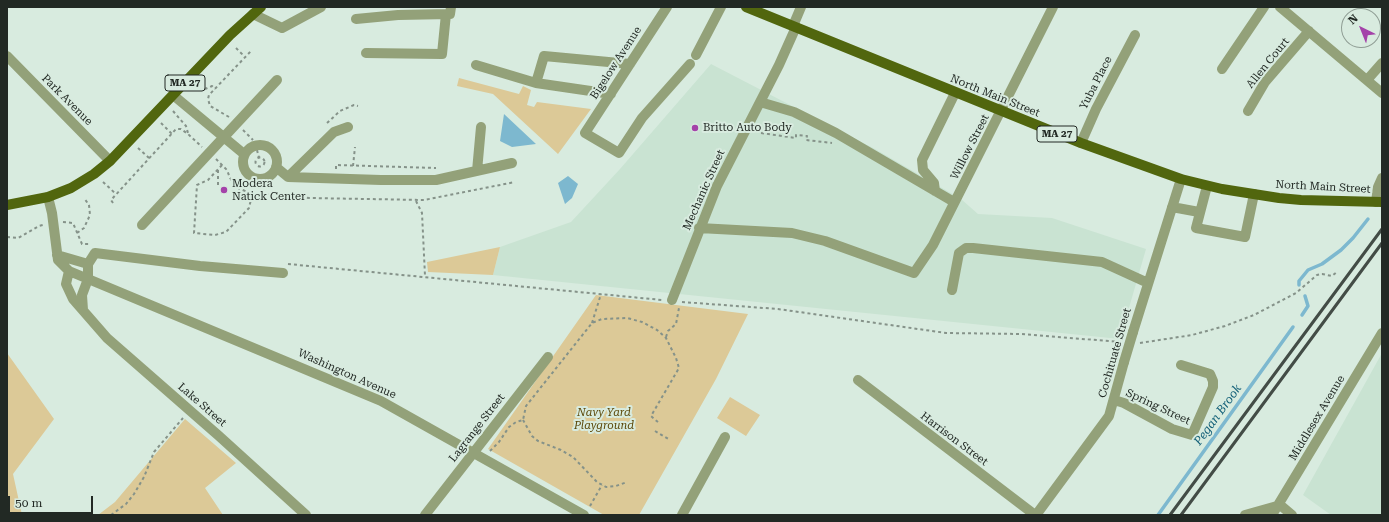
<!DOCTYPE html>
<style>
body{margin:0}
#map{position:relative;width:1389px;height:522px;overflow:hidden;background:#d8ebdf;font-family:"Roboto Serif",serif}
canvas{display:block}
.frame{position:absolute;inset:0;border:8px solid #222924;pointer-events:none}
.north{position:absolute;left:1341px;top:8px;width:40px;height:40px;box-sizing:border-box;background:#d8ebdf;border:1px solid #8f9d94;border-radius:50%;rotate:317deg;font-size:11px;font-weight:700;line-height:16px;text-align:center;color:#222924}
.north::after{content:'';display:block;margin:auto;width:14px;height:18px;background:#a442a9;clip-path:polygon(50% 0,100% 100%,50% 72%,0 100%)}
.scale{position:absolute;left:8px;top:496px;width:85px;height:18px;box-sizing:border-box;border:2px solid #222924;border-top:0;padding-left:5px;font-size:12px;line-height:14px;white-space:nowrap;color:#222924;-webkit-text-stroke:3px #d8ebdf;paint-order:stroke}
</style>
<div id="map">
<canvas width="1389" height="522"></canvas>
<div class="frame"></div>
<div class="north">N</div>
<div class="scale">50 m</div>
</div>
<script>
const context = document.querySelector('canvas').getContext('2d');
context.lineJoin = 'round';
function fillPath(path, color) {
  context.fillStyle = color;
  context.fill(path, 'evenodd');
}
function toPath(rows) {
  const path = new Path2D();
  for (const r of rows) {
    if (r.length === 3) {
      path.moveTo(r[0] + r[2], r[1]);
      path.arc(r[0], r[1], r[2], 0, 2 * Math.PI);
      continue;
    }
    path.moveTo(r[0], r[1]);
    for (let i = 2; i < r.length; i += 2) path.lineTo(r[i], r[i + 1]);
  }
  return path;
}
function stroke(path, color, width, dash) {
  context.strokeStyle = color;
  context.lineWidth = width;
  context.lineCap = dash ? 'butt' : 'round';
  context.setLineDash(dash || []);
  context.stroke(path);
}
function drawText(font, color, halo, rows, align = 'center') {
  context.font = font + ' "Roboto Serif",serif';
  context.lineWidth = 4;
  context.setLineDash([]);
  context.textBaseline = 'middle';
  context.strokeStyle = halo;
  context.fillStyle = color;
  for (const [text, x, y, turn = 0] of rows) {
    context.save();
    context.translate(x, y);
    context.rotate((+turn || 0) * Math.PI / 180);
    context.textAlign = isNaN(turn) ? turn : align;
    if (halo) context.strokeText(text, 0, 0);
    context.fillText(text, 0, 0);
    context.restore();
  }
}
const built = toPath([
 [711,64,875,149,961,199,978,214,1052,218,1146,249,1120,339,493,275,500,247,571,222,620,169],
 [1382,353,1382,515,1331,515,1303,495]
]);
const green = toPath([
 [459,78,519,94,523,86,531,90,527,105,534,107,537,102,591,109,558,154,493,94,457,86],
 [500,247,493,275,428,272,427,262],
 [596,295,748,314,716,379,639,515,604,515,488,449],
 [7,353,54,419,13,474,22,515,7,515],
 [730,397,760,415,746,436,717,418],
 [185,419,236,463,205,488,223,515,98,515,115,502]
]);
const water = toPath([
 [504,114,536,144,512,147,500,141],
 [568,176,578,184,572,198,565,204,558,183]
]);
const stream = toPath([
 [1299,285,1299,281,1308,270,1322,264,1341,250,1353,238,1368,219],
 [1302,315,1308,306,1305,296],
 [1158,515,1293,327]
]);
const path = toPath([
 [236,48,245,57],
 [200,85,205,89,212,86,215,89],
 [173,111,186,126,188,133],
 [229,117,210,106,208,99,209,95,251,51],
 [161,123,172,134],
 [327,123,340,111,354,105,358,106],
 [243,130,253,140],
 [761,133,796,138,796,135,807,136,806,140,832,143],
 [138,148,149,158],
 [257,150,259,158],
 [260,162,4.5],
 [216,159,227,170,230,178,238,188,257,196,273,193,309,198,424,200,515,182],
 [222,165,208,180,197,185,194,233,215,235,226,232,249,208,252,195],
 [353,166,355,147],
 [336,169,336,165,436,168],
 [218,170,218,187],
 [103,182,116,194],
 [416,201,422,213,425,276],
 [113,203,111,200,176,129,181,129,188,134,202,147],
 [63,222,73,223,82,244,89,244],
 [77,233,84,228,90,215,89,205,84,198],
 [7,237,18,238,39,226,43,225],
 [288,264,662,300],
 [682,302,778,309,946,333,1022,334,1120,342],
 [592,323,601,294],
 [666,337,668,331,676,324,679,308],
 [1140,343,1192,335,1225,326,1254,315,1296,293,1317,275,1322,274,1332,276,1338,271],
 [7,408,7,417],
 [523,420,532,436,538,441,561,450,573,457,597,482,606,487,616,486,627,482],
 [655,431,670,440],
 [490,451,499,442,509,427,516,422,523,420,526,406,592,323,602,319,627,318,642,322,657,330,666,338,676,358,679,368,651,416,659,423],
 [590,506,602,485],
 [111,515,126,504,134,494,144,477,154,452,183,418]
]);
const minor = toPath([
 [667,7,585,133,619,153,642,118,690,64],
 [1280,7,1382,93],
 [253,14,282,28,321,7],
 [356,19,398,15,450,14,451,7],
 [793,26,801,7],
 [366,53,442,54,446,14],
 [696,55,721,7],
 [7,56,110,161],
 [476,65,536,83],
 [1222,69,1264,7],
 [1367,80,1382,63],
 [611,94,536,83,544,56,630,64],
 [173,95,244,154],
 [760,102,794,112,836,133,954,202],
 [1248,111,1265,82,1309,31],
 [1081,143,1096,109,1135,35],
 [260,162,17],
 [276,167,288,177,381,180,436,180,512,163],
 [477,171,481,127],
 [288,177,334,132,348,127],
 [1207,186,1196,228,1245,237,1254,194],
 [935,191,934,183,923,170,922,160,955,93],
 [48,197,52,213,58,260,69,271,381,401,584,515],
 [1376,202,1378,187,1382,178],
 [1172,207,1199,212],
 [142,225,277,80],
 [699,228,792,233,825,241,914,273,933,245,1053,7],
 [57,255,88,264,88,279,82,295,83,310],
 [88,264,95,253,200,266,283,273],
 [69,271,66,284,73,299,107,338,219,436,306,515],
 [952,290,959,253,966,248,973,248,1102,262,1148,283],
 [672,300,717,186,779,65,796,27],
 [1133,332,1181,179],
 [858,380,1035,515],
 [1114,400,1124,403,1172,429,1192,435,1213,387,1213,381,1210,374,1181,365],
 [1279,504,1292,515],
 [425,515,548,357],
 [682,515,725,437],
 [1036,515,1109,416,1124,362],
 [1245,515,1277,506],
 [1272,515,1382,333]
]);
const major = toPath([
 [746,7,1081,143,1181,179,1222,189,1279,198,1301,200,1382,202],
 [7,205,48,197,71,188,94,174,110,161,230,35,261,7]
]);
const rail = toPath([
 [1170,515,1382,229],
 [1181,515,1382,243]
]);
const minorBridge = toPath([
 [1124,362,1133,332]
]);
const markers = [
 [695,128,4,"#a442a9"],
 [224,190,4,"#a442a9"]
];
const shields = [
 [185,83,40],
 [1057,134,40]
];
const shieldNames = [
 ["MA 27",185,83],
 ["MA 27",1057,134]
];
const streetNames = [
 ["Bigelow Avenue",616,63,-57],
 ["Allen Court",1268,63,-51],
 ["Yuba Place",1096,83,-63],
 ["North Main Street",995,96,22],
 ["Park Avenue",67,100,45],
 ["Willow Street",970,147,-63],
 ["North Main Street",1323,187,3],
 ["Mechanic Street",704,190,-66],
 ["Cochituate Street",1115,353,-74],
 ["Washington Avenue",347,374,24],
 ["Lake Street",202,405,41],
 ["Spring Street",1158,407,25],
 ["Middlesex Avenue",1317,418,-59],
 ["Lagrange Street",477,428,-52],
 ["Harrison Street",954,439,37]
];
const poiNames = [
 ["Britto Auto Body",703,128],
 ["Modera",232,184],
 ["Natick Center",232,197]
];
const parkNames = [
 ["Navy Yard",604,413],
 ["Playground",604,426]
];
const waterNames = [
 ["Pegan Brook",1218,415,-54]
];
fillPath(built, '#c9e3d2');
fillPath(green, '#dcc997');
fillPath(water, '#7db8cf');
stroke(stream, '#7db8cf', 3.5);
stroke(path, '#859289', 2, [3, 3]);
stroke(minor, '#93a179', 10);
stroke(major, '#51660e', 10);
stroke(rail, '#434c46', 3);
stroke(minorBridge, '#93a179', 10);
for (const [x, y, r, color] of markers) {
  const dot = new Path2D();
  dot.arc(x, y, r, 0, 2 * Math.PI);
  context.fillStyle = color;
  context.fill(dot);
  stroke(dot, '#d8ebdf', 1.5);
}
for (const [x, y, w] of shields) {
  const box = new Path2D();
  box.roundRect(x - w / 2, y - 8, w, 16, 3);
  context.fillStyle = '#d8ebdf';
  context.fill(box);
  stroke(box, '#222924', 1);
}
drawText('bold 10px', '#222924', null, shieldNames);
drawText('11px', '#222924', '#d8ebdf', streetNames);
drawText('11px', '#222924', '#d8ebdf', poiNames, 'left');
drawText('italic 11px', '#5a4606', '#d8ebdf', parkNames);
drawText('italic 12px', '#136078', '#d8ebdf', waterNames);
</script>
